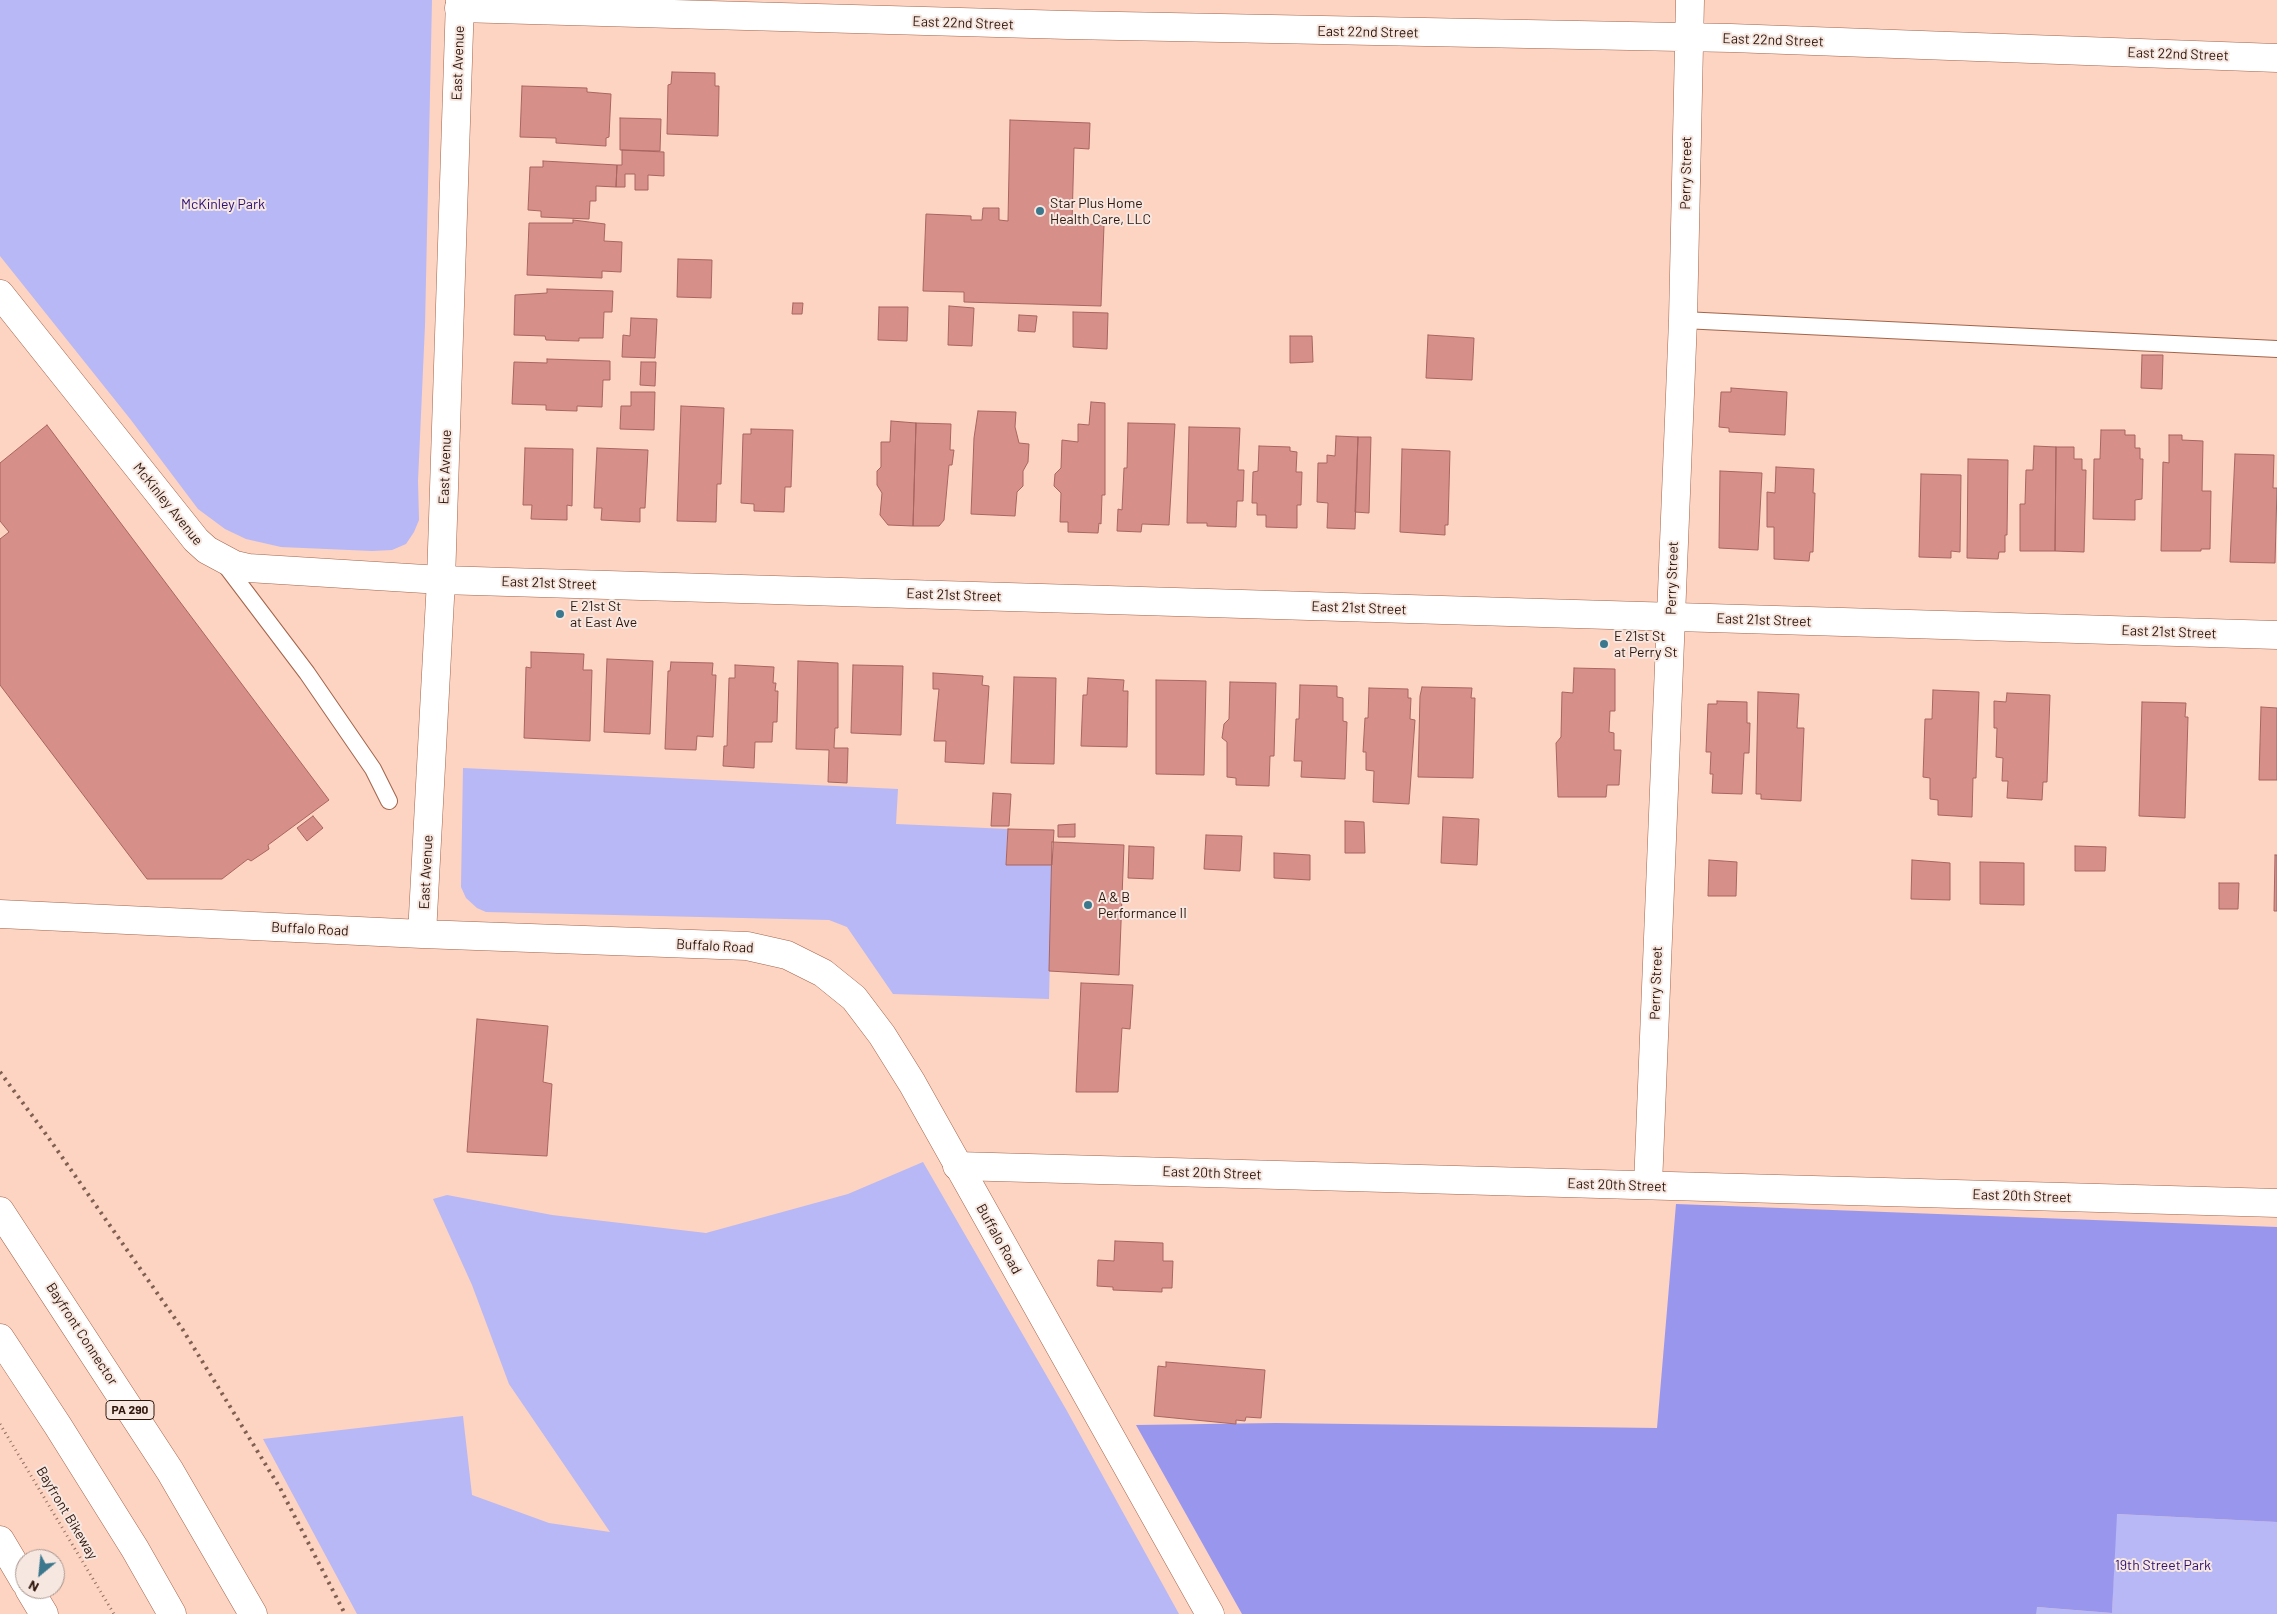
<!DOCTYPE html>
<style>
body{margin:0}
#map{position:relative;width:2277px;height:1614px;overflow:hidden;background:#fdd3c1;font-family:Barlow,sans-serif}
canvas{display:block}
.north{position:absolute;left:15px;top:1549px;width:50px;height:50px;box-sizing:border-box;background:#f6e7e1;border:1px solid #a6938b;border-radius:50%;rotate:208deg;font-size:14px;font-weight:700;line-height:20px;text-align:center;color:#2f160b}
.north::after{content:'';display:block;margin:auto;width:18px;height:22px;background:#3b788e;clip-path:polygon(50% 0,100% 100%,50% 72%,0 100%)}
</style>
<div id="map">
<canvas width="2277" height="1614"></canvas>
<div class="north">N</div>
</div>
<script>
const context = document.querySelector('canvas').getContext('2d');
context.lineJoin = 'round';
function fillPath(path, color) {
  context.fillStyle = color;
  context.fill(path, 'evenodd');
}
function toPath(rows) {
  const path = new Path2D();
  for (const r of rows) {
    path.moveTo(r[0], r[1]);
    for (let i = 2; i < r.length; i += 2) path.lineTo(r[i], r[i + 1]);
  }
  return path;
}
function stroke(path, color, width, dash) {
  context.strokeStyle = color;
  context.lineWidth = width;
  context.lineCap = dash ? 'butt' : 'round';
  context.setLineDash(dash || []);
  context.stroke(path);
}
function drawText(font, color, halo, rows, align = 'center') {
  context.font = font + ' Barlow,sans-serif';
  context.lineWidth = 4;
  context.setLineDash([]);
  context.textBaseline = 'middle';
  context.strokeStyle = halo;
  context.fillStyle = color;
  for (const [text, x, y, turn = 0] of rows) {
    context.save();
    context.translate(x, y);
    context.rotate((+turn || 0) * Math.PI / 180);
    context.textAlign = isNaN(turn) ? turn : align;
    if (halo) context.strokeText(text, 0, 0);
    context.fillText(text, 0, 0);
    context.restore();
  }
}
const green = toPath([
 [0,0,432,0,425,325,418,481,419,520,414,532,406,544,392,550,372,551,281,547,246,539,225,529,198,509,131,420,0,256],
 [463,768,898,789,896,824,1008,829,1006,865,1052,865,1049,999,893,994,847,927,829,920,486,912,477,908,466,898,461,887],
 [923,1162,1067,1411,1179,1614,357,1614,263,1439,463,1416,472,1495,549,1523,610,1532,509,1384,472,1285,433,1199,447,1195,552,1215,706,1233,848,1194],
 [2116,1514,2277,1522,2277,1614,2036,1614,2036,1607,2112,1613]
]);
const forest = toPath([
 [1676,1204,2277,1227,2277,1522,2117,1514,2112,1613,2037,1607,2036,1614,1242,1614,1136,1425,1276,1423,1657,1428]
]);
const building = toPath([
 [672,72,715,73,715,86,719,86,718,136,667,134,668,85,671,84,672,72],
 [522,86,587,88,587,92,611,94,609,137,606,138,606,146,556,143,556,138,520,137,522,86],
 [620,118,661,119,660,151,620,150,620,118],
 [1010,120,1090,123,1089,149,1074,148,1072,223,1104,225,1101,306,964,302,964,292,923,291,926,214,971,216,971,220,982,220,983,208,999,208,999,220,1008,221,1010,120],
 [622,150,664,152,664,176,648,175,648,190,635,190,635,174,625,174,625,187,616,187,617,165,622,165,622,150],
 [543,161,617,165,616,187,596,186,596,201,590,201,589,219,541,217,541,211,528,210,530,167,543,167,543,161],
 [573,220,605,224,604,241,622,242,621,272,602,271,602,278,527,275,529,223,573,223,573,220],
 [678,259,712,260,711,298,677,297,678,259],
 [547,289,613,291,612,312,604,312,603,338,579,338,579,341,546,340,545,336,514,335,515,295,547,293,547,289],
 [793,303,803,303,802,314,792,314,793,303],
 [949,306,974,308,972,346,948,345,949,306],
 [879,307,908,307,907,341,878,340,879,307],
 [1073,312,1108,313,1107,349,1073,347,1073,312],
 [1019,315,1037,316,1035,332,1018,331,1019,315],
 [631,318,657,319,655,358,622,357,623,335,630,336,631,318],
 [1428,335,1474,338,1472,380,1426,378,1428,335],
 [1290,336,1312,336,1313,362,1290,363,1290,336],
 [2142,355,2163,355,2162,389,2141,388,2142,355],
 [547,359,610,361,610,380,603,380,602,407,577,406,577,411,546,410,546,405,512,404,514,362,547,363,547,359],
 [641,362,656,362,655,386,640,385,641,362],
 [1731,388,1787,392,1785,435,1729,432,1729,428,1719,427,1721,392,1731,392,1731,388],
 [631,392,655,392,654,430,620,429,621,406,631,406,631,392],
 [1091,402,1105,403,1105,495,1102,495,1101,524,1099,523,1098,533,1068,532,1068,522,1060,522,1061,493,1054,486,1055,474,1061,468,1062,440,1078,442,1078,424,1089,425,1091,402],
 [681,406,724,408,721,484,717,484,716,522,677,521,681,406],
 [978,411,1016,412,1015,427,1019,443,1029,444,1028,462,1023,471,1023,486,1017,492,1015,516,971,514,974,438,978,411],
 [891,421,916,423,913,526,888,525,880,515,882,493,877,485,877,471,881,467,881,442,890,442,891,421],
 [916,423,951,424,950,450,954,450,952,465,949,465,944,520,939,526,913,526,916,423],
 [1128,423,1175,424,1169,525,1142,524,1141,532,1117,531,1118,509,1122,510,1124,468,1127,468,1128,423],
 [47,425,329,800,268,845,269,849,251,861,248,859,222,879,147,879,0,685,0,539,9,532,0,521,0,463,47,425],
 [1189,427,1240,428,1238,470,1244,470,1243,501,1237,501,1236,527,1207,526,1207,523,1187,523,1189,427],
 [751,429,793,430,791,487,785,487,784,512,754,511,754,504,741,503,743,434,751,434,751,429],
 [2101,430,2125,430,2125,435,2135,435,2135,448,2140,448,2140,459,2143,459,2142,499,2135,500,2135,520,2093,519,2094,459,2100,459,2101,430],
 [2169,435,2182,435,2182,440,2203,441,2202,491,2211,491,2210,549,2201,549,2201,551,2161,551,2163,462,2169,463,2169,435],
 [1336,436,1358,437,1355,529,1327,528,1328,503,1317,502,1318,463,1327,463,1327,455,1335,456,1336,436],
 [1358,437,1371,437,1369,513,1355,512,1358,437],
 [1259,446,1290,447,1290,451,1297,452,1296,472,1302,472,1301,505,1297,505,1297,528,1266,527,1266,515,1257,515,1257,503,1252,503,1253,472,1258,471,1259,446],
 [2034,446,2056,447,2055,551,2020,551,2020,504,2025,504,2026,470,2033,470,2034,446],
 [2056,447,2074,447,2074,459,2082,459,2082,470,2086,470,2084,552,2055,551,2056,447],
 [525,448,573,449,572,506,567,505,567,520,531,519,532,505,523,505,525,448],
 [597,448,648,450,645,508,640,508,640,522,601,520,602,508,594,508,597,448],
 [1402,449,1450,451,1448,525,1445,525,1445,535,1400,532,1402,449],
 [2235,454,2274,455,2273,488,2277,488,2275,563,2230,562,2235,454],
 [1968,459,2008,460,2007,535,2005,535,2005,552,1999,552,1998,559,1967,558,1968,459],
 [1776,467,1814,469,1813,493,1815,493,1813,552,1810,552,1809,561,1774,559,1774,527,1767,527,1767,492,1775,493,1776,467],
 [1720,471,1762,473,1758,550,1719,548,1720,471],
 [1921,474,1961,475,1960,552,1951,551,1951,558,1919,557,1921,474],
 [531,652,584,654,583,670,592,670,590,741,524,738,526,667,531,668,531,652],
 [607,659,653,661,650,734,604,732,607,659],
 [798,661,838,663,838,728,835,728,834,748,848,748,847,783,828,782,829,750,796,749,798,661],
 [671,662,713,663,712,675,716,675,713,737,697,736,696,750,665,749,668,671,670,671,671,662],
 [735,665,774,667,773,683,776,683,775,691,778,691,777,722,773,722,772,742,755,742,754,768,723,766,724,746,727,746,729,678,735,678,735,665],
 [853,665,903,666,901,735,851,733,853,665],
 [1574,668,1615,669,1615,711,1610,711,1609,732,1614,733,1614,750,1621,750,1619,785,1607,785,1606,797,1558,797,1556,743,1561,737,1562,692,1573,693,1574,668],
 [933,673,983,676,982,685,989,686,984,764,945,762,946,741,934,741,939,689,933,689,933,673],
 [1014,677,1056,678,1054,764,1011,763,1014,677],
 [1088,678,1124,680,1123,691,1128,691,1127,747,1081,746,1083,695,1087,695,1088,678],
 [1156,680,1206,681,1204,775,1156,774,1156,680],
 [1230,682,1276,683,1274,756,1270,756,1269,786,1236,785,1236,778,1227,777,1227,742,1222,738,1224,724,1229,719,1230,682],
 [1300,685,1337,686,1337,697,1343,698,1343,721,1347,722,1345,779,1301,777,1302,761,1294,761,1296,719,1299,719,1300,685],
 [1422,687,1472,688,1471,698,1475,698,1473,778,1418,777,1420,696,1422,687],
 [1369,688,1408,689,1408,698,1411,698,1410,719,1415,720,1409,804,1373,802,1374,771,1366,770,1366,752,1363,752,1365,718,1368,718,1369,688],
 [1933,690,1979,692,1976,778,1973,778,1972,817,1938,815,1938,800,1930,799,1930,778,1923,777,1925,719,1932,719,1933,690],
 [1758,692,1799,694,1797,728,1804,728,1801,801,1761,799,1761,794,1756,794,1758,692],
 [2007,693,2050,695,2047,782,2043,782,2042,800,2007,798,2008,781,2002,781,2003,758,1996,757,1997,728,1994,728,1994,701,2006,702,2007,693],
 [1717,701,1747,702,1747,723,1750,723,1749,753,1744,753,1742,794,1712,793,1713,774,1710,774,1711,752,1706,752,1708,704,1717,704,1717,701],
 [2142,702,2186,703,2185,717,2188,717,2185,818,2139,816,2142,702],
 [2261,707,2277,708,2277,780,2259,780,2261,707],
 [993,793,1011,794,1009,826,991,826,993,793],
 [313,816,323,828,307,841,297,828,313,816],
 [1443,817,1479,819,1477,865,1441,863,1443,817],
 [1345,821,1364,822,1365,853,1345,853,1345,821],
 [1075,824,1075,837,1058,837,1058,825,1075,824],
 [1008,829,1054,830,1052,865,1006,865,1008,829],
 [1206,835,1242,836,1240,871,1204,869,1206,835],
 [1052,842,1124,845,1119,975,1049,971,1052,842],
 [1129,846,1154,847,1153,879,1128,878,1129,846],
 [2075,846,2106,847,2105,871,2075,871,2075,846],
 [1274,853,1310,855,1310,880,1274,878,1274,853],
 [2275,855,2277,855,2277,911,2274,911,2275,855],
 [1709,860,1737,862,1736,896,1708,896,1709,860],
 [1912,860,1950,863,1950,900,1911,899,1912,860],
 [1980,862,2024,863,2024,905,1980,904,1980,862],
 [2219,883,2239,883,2238,909,2219,909,2219,883],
 [1081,983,1133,985,1130,1029,1122,1028,1118,1092,1076,1092,1081,983],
 [477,1019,548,1026,543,1082,552,1084,547,1156,467,1152,477,1019],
 [1115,1241,1163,1243,1163,1261,1173,1261,1172,1288,1162,1288,1162,1292,1113,1290,1113,1287,1097,1286,1098,1260,1114,1261,1115,1241],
 [1166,1362,1265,1370,1261,1418,1246,1417,1245,1421,1236,1420,1236,1424,1154,1416,1158,1366,1166,1367,1166,1362]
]);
const path = toPath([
 [0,1424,114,1614]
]);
const lane = toPath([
 [1683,320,2277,349],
 [223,562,307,673,373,769,389,801]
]);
const street = toPath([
 [459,8,1068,25,1731,38,2277,58],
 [0,294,196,540,207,550,235,565,248,568,441,580],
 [957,1166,2277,1203],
 [1648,1185,1683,320,1690,0],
 [0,1540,25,1582],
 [29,1589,44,1614]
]);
const secondary = toPath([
 [441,580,2277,635],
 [0,914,422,934,747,946,787,955,823,973,854,998,882,1035,912,1083,1210,1614],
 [422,934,441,580,460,0]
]);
const highway = toPath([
 [0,1211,170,1471,253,1614],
 [0,1338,58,1426,135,1549,172,1614]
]);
const rail = toPath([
 [0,1072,48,1137,183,1330,280,1488,345,1614]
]);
const markers = [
 [1040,211,5,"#3b788e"],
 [560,614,5,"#3b788e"],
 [1604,644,5,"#3b788e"],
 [1088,905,5,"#3b788e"]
];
const shields = [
 [130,1410,48]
];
const shieldNames = [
 ["PA 290",130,1410]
];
const streetNames = [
 ["East 22nd Street",963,23,2],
 ["East 22nd Street",1368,32,1],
 ["East 22nd Street",1773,40,2],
 ["East 22nd Street",2178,54,2],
 ["East Avenue",458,63,-88],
 ["Perry Street",1686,173,-89],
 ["East Avenue",445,467,-88],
 ["McKinley Avenue",168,504,51],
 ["Perry Street",1672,578,-88],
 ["East 21st Street",549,583,2],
 ["East 21st Street",954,595,2],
 ["East 21st Street",1359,608,2],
 ["East 21st Street",1764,620,2],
 ["East 21st Street",2169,632,2],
 ["East Avenue",426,872,-87],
 ["Buffalo Road",310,929,3],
 ["Buffalo Road",715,946,3],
 ["Perry Street",1656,983,-88],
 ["East 20th Street",1212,1173,2],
 ["East 20th Street",1617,1185,2],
 ["East 20th Street",2022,1196,2],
 ["Buffalo Road",999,1239,61],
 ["Bayfront Connector",82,1334,57],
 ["Bayfront Bikeway",67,1513,59]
];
const poiNames = [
 ["Star Plus Home",1050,203],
 ["Health Care, LLC",1050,219],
 ["E 21st St",570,606],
 ["at East Ave",570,622],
 ["E 21st St",1614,636],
 ["at Perry St",1614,652],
 ["A & B",1098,897],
 ["Performance II",1098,913]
];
const parkNames = [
 ["McKinley Park",223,204],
 ["19th Street Park",2163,1565]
];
fillPath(green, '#b7b8f5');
fillPath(forest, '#9996ee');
fillPath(building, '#d78f8a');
stroke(building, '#a96560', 1);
stroke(lane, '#a2644a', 18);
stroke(street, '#a2644a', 29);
stroke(secondary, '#a2644a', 29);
stroke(highway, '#a2644a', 29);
stroke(path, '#917062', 3, [1, 4]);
stroke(lane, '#fff', 16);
stroke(street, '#fff', 28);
stroke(secondary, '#fff', 28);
stroke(highway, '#fff', 28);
stroke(rail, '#7f5f51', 4, [2.5, 5]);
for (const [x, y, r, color] of markers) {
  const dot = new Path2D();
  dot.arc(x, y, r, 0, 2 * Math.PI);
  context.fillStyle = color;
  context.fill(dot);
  stroke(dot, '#f6e7e1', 2);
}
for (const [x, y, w] of shields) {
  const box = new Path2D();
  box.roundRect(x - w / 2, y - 9.5, w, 19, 4);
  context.fillStyle = '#f6e7e1';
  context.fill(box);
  stroke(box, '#2f160b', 1);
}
drawText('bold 12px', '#2f160b', null, shieldNames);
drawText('14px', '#2f160b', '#f6e7e1', streetNames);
drawText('14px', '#2f160b', '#f6e7e1', poiNames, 'left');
drawText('14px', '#2b0e76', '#f6e7e1', parkNames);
</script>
